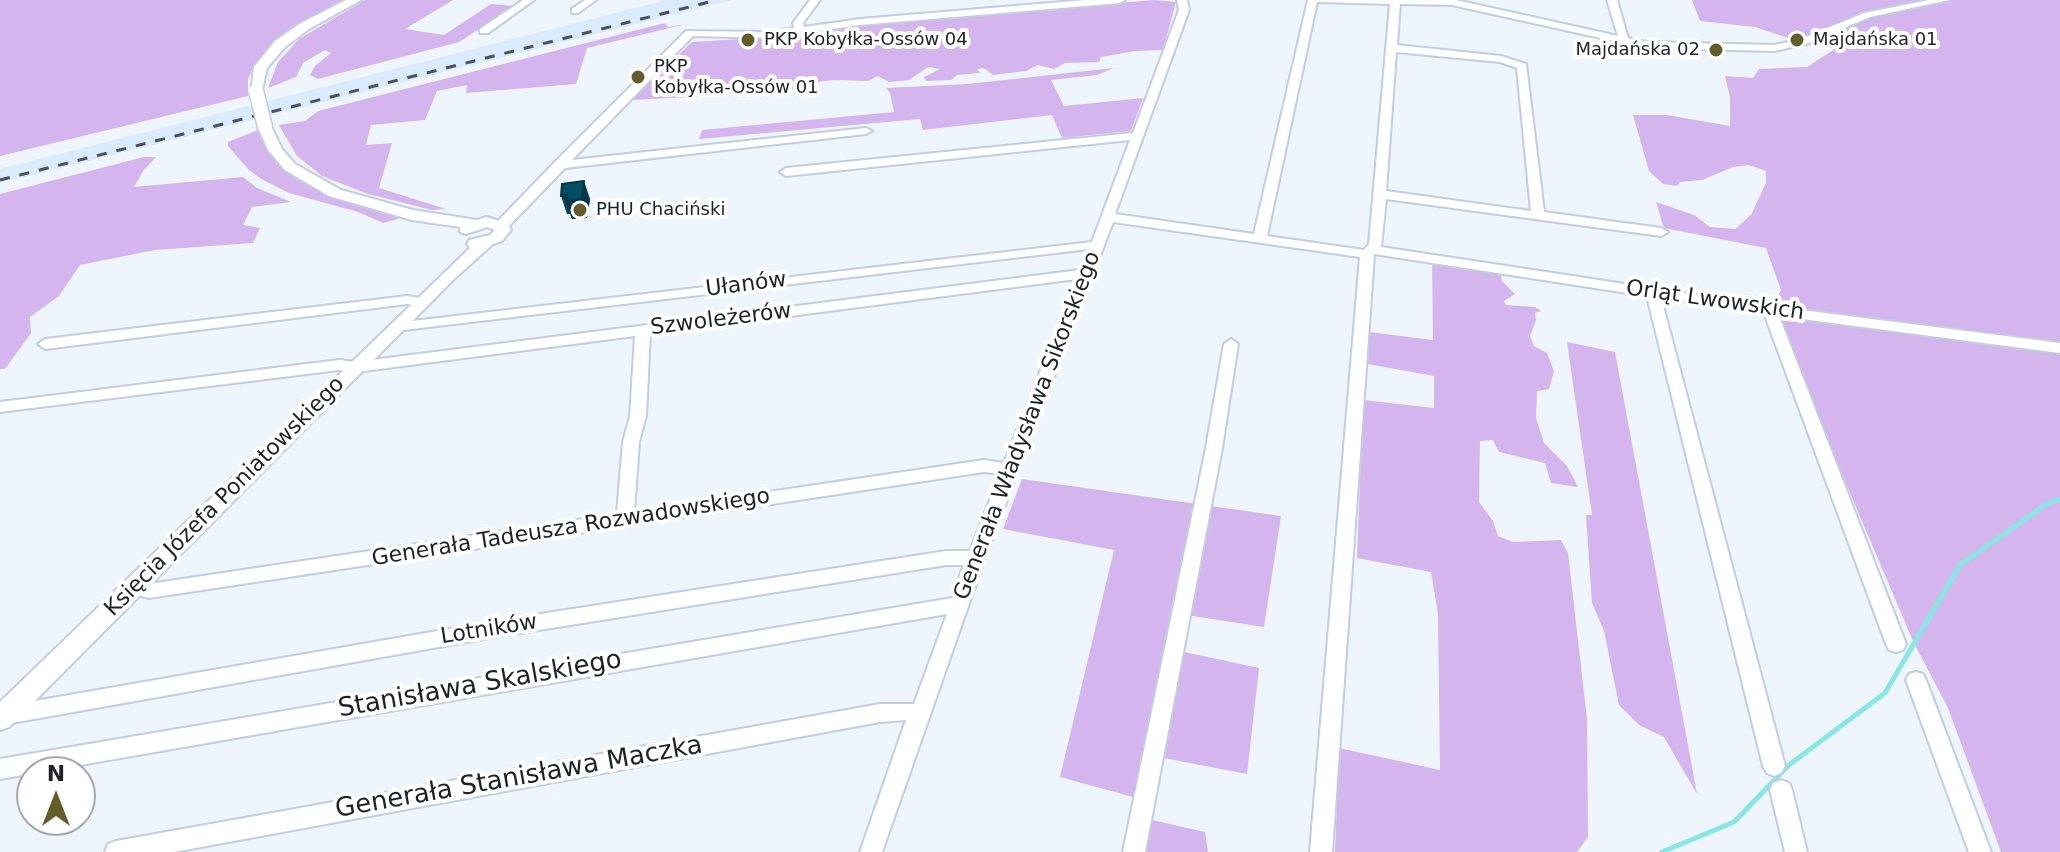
<!DOCTYPE html>
<meta charset="utf-8">
<style>
body{margin:0}
#map{position:relative;width:2060px;height:852px;overflow:hidden;background:#eff5fc;font-family:"DejaVu Sans",sans-serif}
canvas{display:block}
.north{position:absolute;left:16px;top:756px;width:80px;height:80px;box-sizing:border-box;background:#fff;border:2px solid #a4a7a9;border-radius:50%;rotate:0deg;font-size:22px;font-weight:700;line-height:32px;text-align:center;color:#1c2228}
.north::after{content:'';display:block;margin:auto;width:28px;height:36px;background:#625e2a;clip-path:polygon(50% 0,100% 100%,50% 72%,0 100%)}
</style>
<div id="map">
<canvas width="2060" height="852"></canvas>
<div class="north">N</div>
</div>
<script>
const context = document.querySelector('canvas').getContext('2d');
context.lineJoin = 'round';
function fillPath(path, color) {
  context.fillStyle = color;
  context.fill(path, 'evenodd');
}
function toPath(rows) {
  const path = new Path2D();
  for (const r of rows) {
    path.moveTo(r[0], r[1]);
    for (let i = 2; i < r.length; i += 2) path.lineTo(r[i], r[i + 1]);
  }
  return path;
}
function stroke(path, color, width, dash) {
  context.strokeStyle = color;
  context.lineWidth = width;
  context.lineCap = dash ? 'butt' : 'round';
  context.setLineDash(dash || []);
  context.stroke(path);
}
function drawText(font, color, halo, rows, align = 'center') {
  context.font = font + ' "DejaVu Sans",sans-serif';
  context.lineWidth = 8;
  context.setLineDash([]);
  context.textBaseline = 'middle';
  context.strokeStyle = halo;
  context.fillStyle = color;
  for (const [text, x, y, turn = 0] of rows) {
    context.save();
    context.translate(x, y);
    context.rotate((+turn || 0) * Math.PI / 180);
    context.textAlign = isNaN(turn) ? turn : align;
    if (halo) context.strokeText(text, 0, 0);
    context.fillText(text, 0, 0);
    context.restore();
  }
}
const built = toPath([
 [666,0,732,0,0,183,0,169]
]);
const green = toPath([
 [0,0,347,0,282,38,266,51,254,66,248,79,248,96,0,156],
 [365,0,453,0,405,29,444,35,491,4,514,6,459,42,318,79,310,75,315,66,331,53,325,50,303,63,296,77,268,88,278,62,299,39],
 [1154,0,1176,2,1163,50,1135,51,1101,57,1099,62,1065,63,1054,69,1038,65,1026,71,993,75,984,68,977,69,980,73,957,75,951,80,926,81,924,77,940,69,928,67,909,80,889,82,878,76,868,81,833,80,812,83,804,79,795,89,765,85,707,96,632,100,692,42,807,35,807,32,840,26],
 [1692,0,2060,0,2060,852,2001,852,1948,708,1913,641,1772,310,1781,290,1766,248,1664,228,1656,202,1694,215,1710,227,1735,229,1751,215,1766,183,1766,171,1749,165,1733,167,1702,180,1680,182,1677,186,1663,184,1649,171,1633,115,1667,115,1730,126,1730,97,1725,76,1753,78,1759,69,1807,67,1838,47,1812,46,1755,27,1700,21],
 [665,23,668,27,686,24,587,48,576,84,466,93,467,85,437,91,425,120,371,125,366,145,392,143,379,188,446,209,432,210,368,194,322,176,297,156,279,125,305,121,318,111],
 [1114,68,1097,75,1051,80,1064,106,1143,98,1131,131,1062,138,1052,115,923,130,920,119,699,139,702,130,894,112,890,93,886,88,968,84],
 [258,130,276,163,296,179,325,194,396,215,398,219,383,223,358,212,289,193,263,180,249,170,228,146,228,142],
 [144,157,156,157,143,171,134,187,243,177,257,188,291,202,252,207,243,225,260,228,253,243,155,250,80,265,59,296,30,317,31,333,5,369,0,369,0,194],
 [1432,262,1500,272,1502,281,1515,294,1504,301,1506,305,1535,307,1541,311,1535,313,1536,320,1530,336,1534,346,1547,353,1554,371,1549,389,1537,391,1536,418,1544,443,1567,466,1578,487,1551,483,1545,463,1499,452,1493,440,1480,441,1479,502,1493,521,1498,536,1513,542,1561,540,1568,553,1587,719,1588,837,1577,852,1335,852,1339,748,1440,770,1438,614,1431,572,1357,558,1363,400,1434,408,1434,376,1368,364,1369,332,1433,340],
 [1567,342,1615,352,1697,794,1664,737,1639,725,1619,705,1604,631,1592,603,1586,515,1592,515],
 [1022,479,1281,516,1264,627,1186,615,1184,652,1259,668,1247,774,1164,758,1155,803,1060,777,1114,550,1003,529],
 [1152,820,1205,832,1208,852,1146,852]
]);
const stream = toPath([
 [1662,852,1734,822,1789,765,1885,693,1960,565,2045,505,2060,499]
]);
const minor = toPath([
 [523,0,534,0,488,33,480,33,480,29,523,0],
 [585,0,596,0,578,13,572,13,572,9,585,0],
 [810,0,820,0,803,23,804,27,860,19,1086,0,1125,0,1120,3,860,25,770,38,693,36,572,160,866,128,872,131,866,134,565,168,506,229,496,229,496,223,555,162,686,31,770,32,794,28,793,23,810,0],
 [1177,0,1187,0,1189,10,1115,214,1254,234,1308,0,1456,0,1618,36,1607,0,1617,0,1628,38,1646,42,1774,45,1799,40,1864,13,1929,0,1949,0,1870,17,1806,44,1774,51,1646,48,1452,5,1400,4,1397,45,1501,56,1526,64,1544,212,1661,228,1668,232,1661,236,1386,199,1381,247,1770,306,2060,343,2060,353,1779,316,1906,644,1903,650,1896,652,1889,650,1886,644,1764,313,1661,298,1785,766,1781,773,1774,776,1767,773,1763,766,1647,296,1374,254,1332,852,1310,852,1360,257,1113,222,985,558,882,852,860,852,906,720,880,722,174,852,105,852,108,844,116,841,880,704,914,704,947,614,0,779,0,759,952,598,964,565,946,565,495,637,6,724,0,722,0,708,6,706,495,621,946,551,970,551,1000,474,984,472,149,598,126,592,124,587,126,582,133,580,149,584,617,514,623,442,630,416,635,336,356,372,339,370,0,412,0,402,339,360,356,362,1080,270,1089,249,395,331,388,327,395,323,1092,242,1130,140,786,176,780,172,786,168,1133,133,1179,10,1177,0],
 [1317,2,1390,4,1369,244,1364,250,1267,236,1317,2],
 [1396,52,1500,62,1517,68,1531,211,1386,191,1396,52],
 [1077,279,1004,463,984,460,634,512,639,442,646,416,650,334,1077,279],
 [407,296,425,299,427,302,420,306,407,304,45,349,38,344,45,339,407,296],
 [1231,339,1238,344,1222,448,1145,852,1123,852,1206,448,1224,344,1231,339],
 [1916,672,1923,674,1926,680,1991,852,1969,852,1906,680,1909,674,1916,672],
 [1781,780,1789,783,1792,790,1807,852,1785,852,1770,790,1773,783,1781,780]
]);
const tertiary = toPath([
 [346,0,361,0,309,29,285,47,267,68,261,94,251,94,254,67,275,41,301,23,346,0],
 [265,123,270,124,282,149,295,164,341,190,413,210,477,220,486,217,507,223,511,230,502,241,493,244,455,278,9,727,0,730,0,702,470,248,467,244,469,240,490,235,495,230,487,227,466,234,460,232,460,227,412,220,329,196,285,170,268,150,258,127,265,123]
]);
const rail = toPath([
 [0,180,717,0]
]);
const tertiaryBridge = toPath([
 [256,91,265,127]
]);
const wall = toPath([
 [562,184,590,199,587,218,572,219,570,214,567,214,561,196]
]);
const shadedWall = toPath([
 [584,181,590,199,587,218,572,219,566,201]
]);
const building = toPath([
 [584,181,582,199,566,201,567,195,561,196,562,184,584,181]
]);
const markers = [
 [748,40,8,"#625e2a"],
 [1797,40,8,"#625e2a"],
 [1716,50,8,"#625e2a"],
 [638,77,8,"#625e2a"],
 [580,210,8,"#625e2a"]
];
const farPoinames = [
 ["PKP Kobyłka-Ossów 04",764,40],
 ["Majdańska 01",1813,40],
 ["Majdańska 02",1700,50,"right"],
 ["PKP",654,67],
 ["Kobyłka-Ossów 01",654,88],
 ["PHU Chaciński",596,210]
];
const streetNames = [
 ["Ułanów",746,285,-7],
 ["Orląt Lwowskich",1715,301,8],
 ["Szwoleżerów",721,320,-7],
 ["Generała Władysława Sikorskiego",1028,426,-69],
 ["Księcia Józefa Poniatowskiego",225,497,-45],
 ["Generała Tadeusza Rozwadowskiego",571,528,-9],
 ["Lotników",489,630,-9]
];
const nearStreetnames = [
 ["Stanisława Skalskiego",480,685,-10],
 ["Generała Stanisława Maczka",519,778,-10]
];
fillPath(built, '#daebfd');
fillPath(green, '#d5b5ee');
stroke(stream, '#88e7e4', 5);
stroke(minor, '#c0cedf', 4);
stroke(tertiary, '#c0cedf', 4);
fillPath(minor, '#fff');
fillPath(tertiary, '#fff');
stroke(rail, '#4c5259', 3, [10, 10]);
stroke(tertiaryBridge, '#c0cedf', 17, []);
stroke(tertiaryBridge, '#fff', 14);
fillPath(wall, '#024455');
fillPath(shadedWall, '#013745');
fillPath(building, '#024f63');
stroke(building, '#013745', 2);
for (const [x, y, r, color] of markers) {
  const dot = new Path2D();
  dot.arc(x, y, r, 0, 2 * Math.PI);
  context.fillStyle = color;
  context.fill(dot);
  stroke(dot, '#fff', 3);
}
drawText('18px', '#1c2228', '#fff', farPoinames, 'left');
drawText('22px', '#1c2228', '#fff', streetNames);
drawText('26px', '#1c2228', '#fff', nearStreetnames);
</script>
